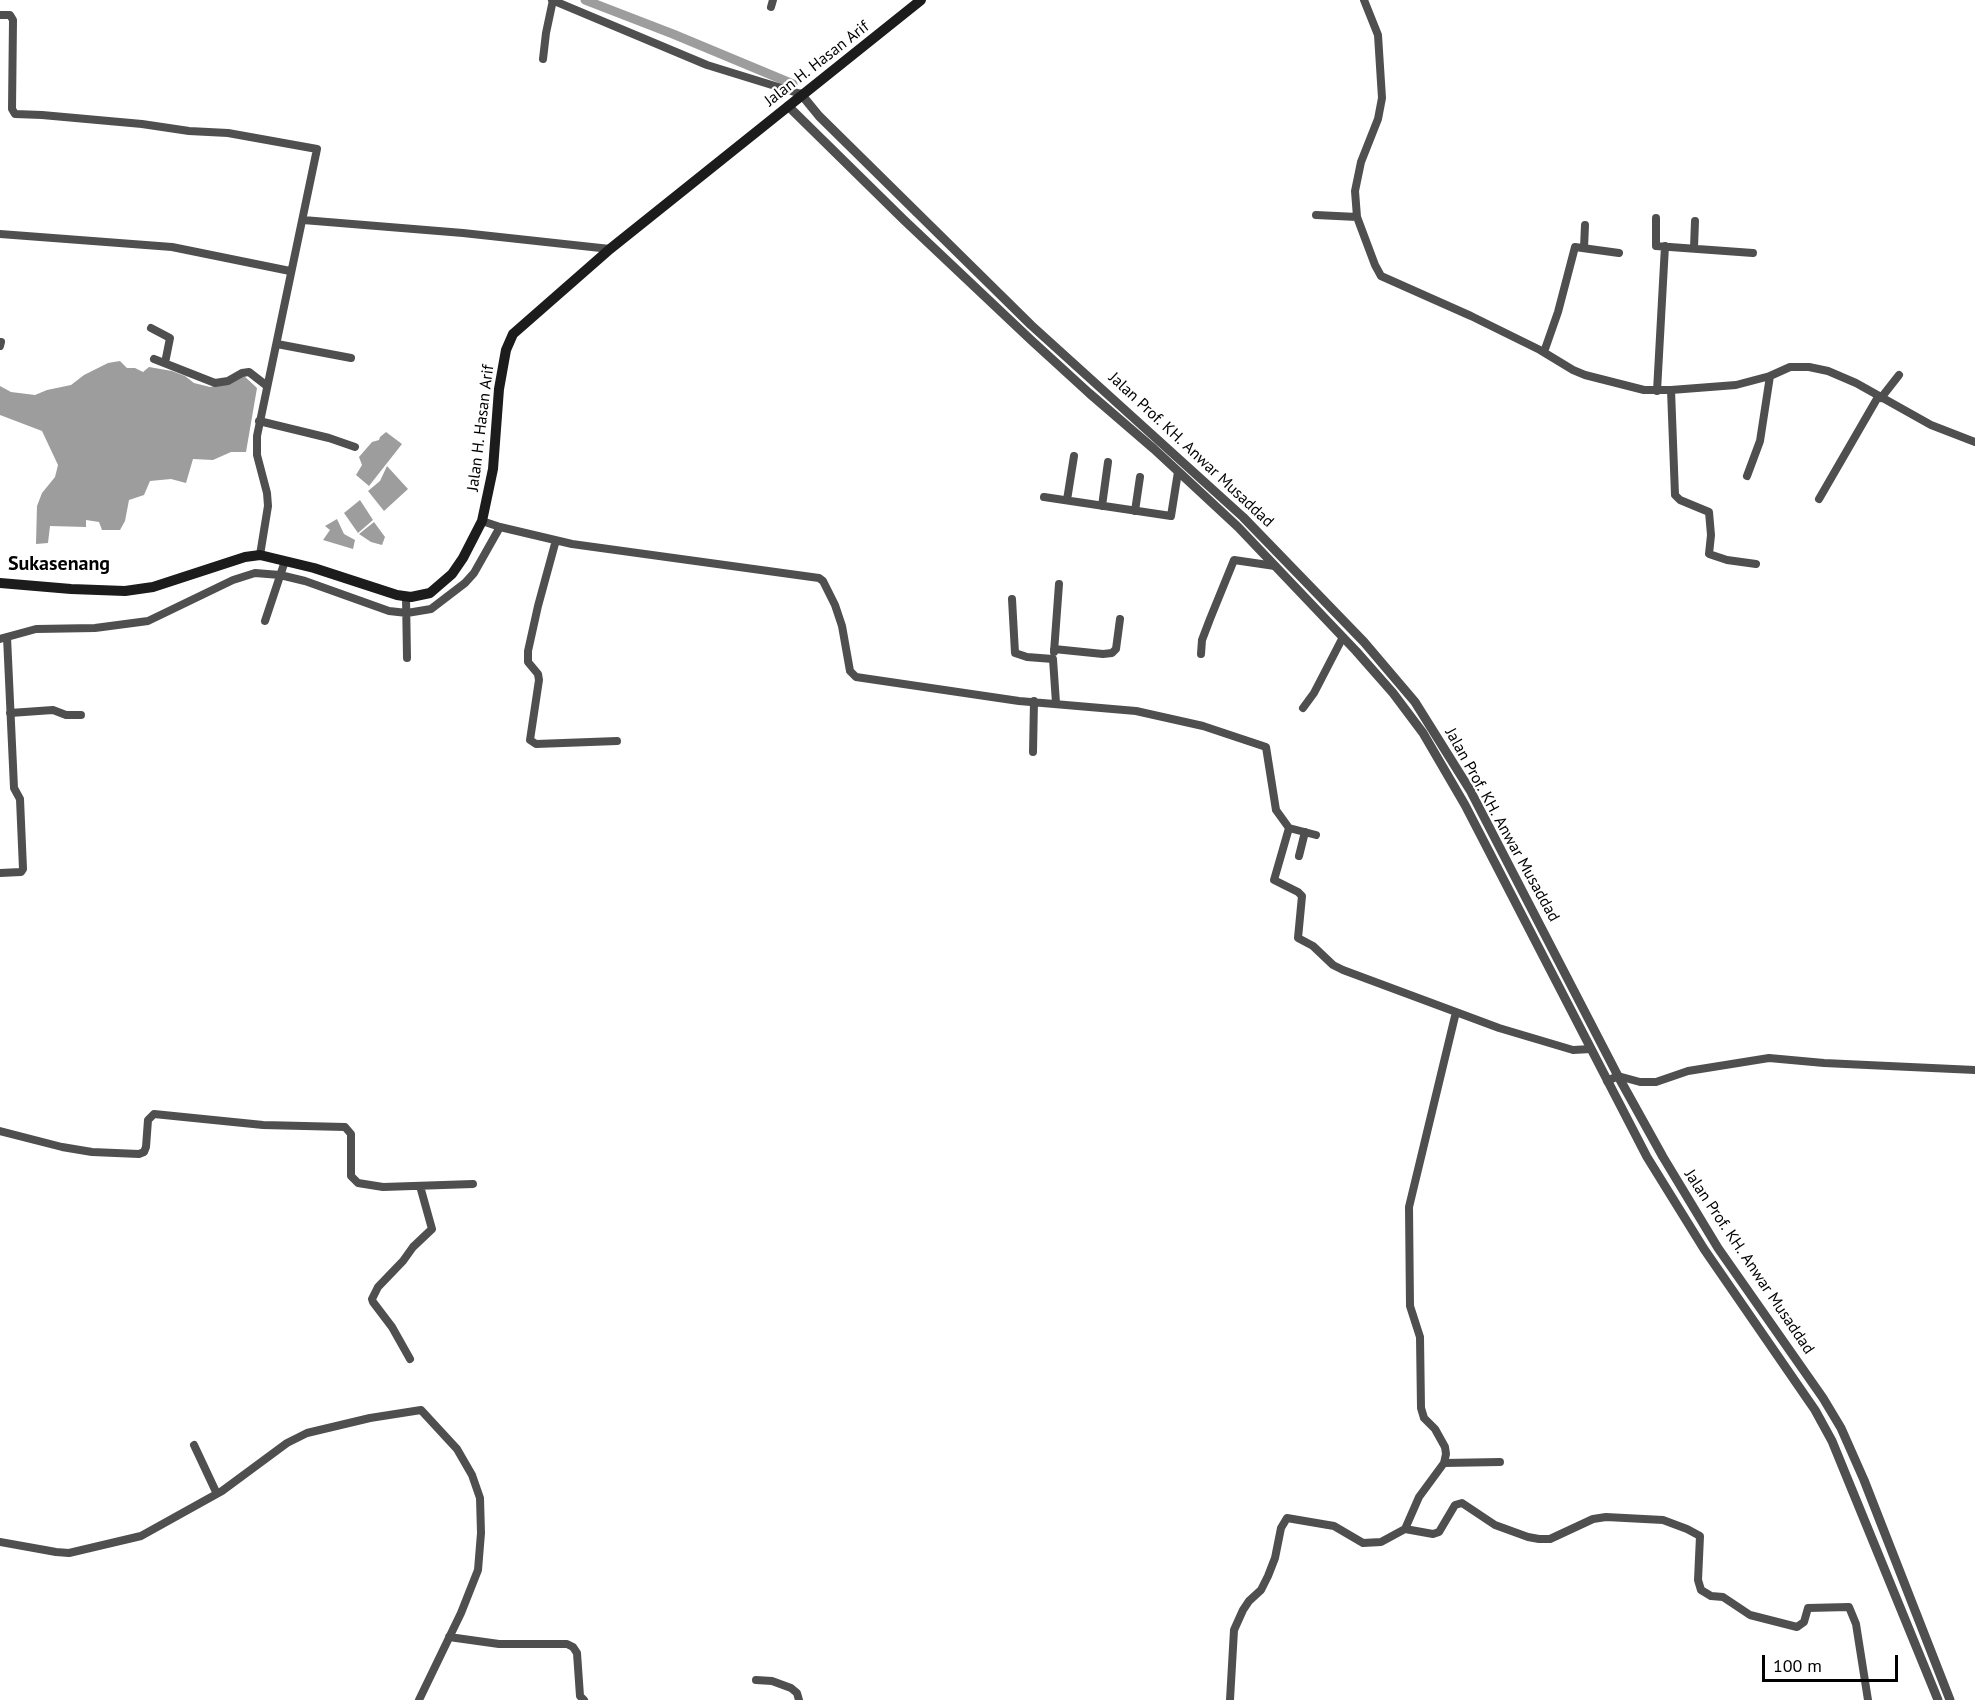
<!DOCTYPE html>
<style>
body{margin:0}
#map{position:relative;width:1975px;height:1700px;overflow:hidden;background:#fff;font-family:"PT Sans",sans-serif}
canvas{display:block}
.scale{position:absolute;left:1762px;top:1655px;width:136px;height:27px;box-sizing:border-box;border:3px solid #000;border-top:0;padding-left:8px;font-size:18px;line-height:21px;white-space:nowrap;color:#000;-webkit-text-stroke:4px #fff;paint-order:stroke}
</style>
<div id="map">
<canvas width="1975" height="1700"></canvas>
<div class="scale">100 m</div>
</div>
<script>
const context = document.querySelector('canvas').getContext('2d');
context.lineJoin = 'round';
function fillPath(path, color) {
  context.fillStyle = color;
  context.fill(path, 'evenodd');
}
function toPath(rows) {
  const path = new Path2D();
  for (const r of rows) {
    path.moveTo(r[0], r[1]);
    for (let i = 2; i < r.length; i += 2) path.lineTo(r[i], r[i + 1]);
  }
  return path;
}
function stroke(path, color, width, dash) {
  context.strokeStyle = color;
  context.lineWidth = width;
  context.lineCap = dash ? 'butt' : 'round';
  context.setLineDash(dash || []);
  context.stroke(path);
}
function drawText(font, color, halo, rows, align = 'center') {
  context.font = font + ' "PT Sans",sans-serif';
  context.lineWidth = 4.5;
  context.setLineDash([]);
  context.textBaseline = 'middle';
  context.strokeStyle = halo;
  context.fillStyle = color;
  for (const [text, x, y, turn = 0] of rows) {
    context.save();
    context.translate(x, y);
    context.rotate((+turn || 0) * Math.PI / 180);
    context.textAlign = isNaN(turn) ? turn : align;
    if (halo) context.strokeText(text, 0, 0);
    context.fillText(text, 0, 0);
    context.restore();
  }
}
const water = toPath([
 [120,361,127,368,135,368,143,372,149,367,172,371,185,376,194,383,210,387,226,384,243,375,257,388,246,452,231,452,213,460,193,459,186,483,171,479,150,481,144,495,129,500,125,521,120,530,102,530,99,522,86,520,86,527,50,526,48,543,36,544,37,506,42,493,55,477,58,465,42,431,0,415,0,386,11,392,35,395,47,390,71,385,84,375,108,363],
 [386,432,402,444,369,486,356,475,362,465,359,457,372,442,379,440,380,437],
 [387,466,408,489,384,511,368,491,380,481],
 [360,500,373,520,358,533,344,513],
 [337,519,344,534,355,540,353,549,323,540,330,530,325,526],
 [374,522,385,537,382,545,371,542,359,534]
]);
const canal = toPath([
 [585,0,673,34,793,84]
]);
const minor = toPath([
 [552,0,707,65,801,94],
 [1364,0,1378,35,1382,98,1378,119,1361,162,1355,191,1357,217,1375,265,1381,276,1471,316,1540,350,1573,370,1585,375,1644,390,1671,390,1736,385,1770,376,1790,367,1809,367,1828,371,1856,383,1931,425,1975,442],
 [771,7,773,0],
 [0,15,10,15,13,20,12,109,15,114,42,115,142,124,189,131,228,133,317,149,257,436,257,455,267,493,268,506,260,555],
 [543,59,546,33,553,0],
 [1316,215,1357,217],
 [1656,218,1656,246,1753,253],
 [303,220,463,233,610,249],
 [0,234,172,247,290,271],
 [1584,248,1585,225],
 [1694,248,1695,221],
 [151,328,170,338,165,363],
 [277,344,351,358],
 [0,346,1,342],
 [1544,352,1558,312,1575,247,1619,253],
 [154,359,215,383,228,381,242,373,249,372,267,386],
 [1671,390,1675,495,1680,500,1709,512,1711,535,1709,554,1727,560,1756,564],
 [1657,391,1665,246],
 [1881,398,1899,375],
 [259,421,329,438,355,447],
 [1747,476,1760,441,1770,376],
 [1044,497,1171,516,1178,472],
 [1819,499,1878,397],
 [1067,500,1074,456],
 [1102,506,1108,462],
 [1135,511,1140,477],
 [482,521,500,527,572,544,819,578,823,581,835,605,842,626,850,671,856,677,1019,701,1136,711,1203,726,1266,747,1276,810,1289,828,1274,880,1298,892,1302,896,1298,938,1313,946,1333,965,1343,970,1456,1012,1409,1207,1410,1306,1420,1337,1421,1408,1424,1418,1435,1429,1445,1447,1446,1454,1444,1463,1419,1497,1405,1529,1433,1534,1439,1532,1455,1505,1462,1503,1495,1525,1528,1537,1539,1539,1550,1539,1593,1519,1606,1517,1663,1520,1687,1529,1700,1536,1698,1580,1701,1590,1711,1596,1723,1597,1750,1615,1797,1627,1804,1622,1808,1608,1849,1607,1856,1624,1868,1700],
 [556,540,538,606,528,651,528,662,538,674,539,680,530,740,536,744,617,741],
 [406,597,407,658],
 [1012,599,1015,653,1027,657,1053,659,1056,703],
 [265,621,285,561],
 [0,639,36,629,95,628,148,621,233,580,255,573,280,575,305,581,389,611,407,613,431,609,465,583,474,573,500,527],
 [1054,649,1103,654,1112,653,1116,649,1120,619],
 [1054,652,1059,584],
 [1201,654,1202,640,1210,619,1234,560,1275,566],
 [1303,708,1314,693,1343,637],
 [10,713,53,710,66,715,81,715],
 [1033,752,1034,701],
 [1289,828,1316,835],
 [1299,856,1305,832],
 [0,873,21,872,23,869,20,799,14,788,13,766,7,637],
 [1456,1012,1499,1028,1573,1050,1591,1049],
 [1607,1081,1618,1076,1640,1082,1656,1082,1688,1071,1769,1058,1824,1063,1975,1070],
 [0,1131,62,1147,92,1152,139,1154,144,1152,146,1147,148,1120,154,1114,263,1125,345,1127,351,1134,351,1176,358,1183,383,1187,473,1184],
 [410,1359,392,1327,373,1302,372,1299,378,1287,403,1261,413,1247,432,1229,420,1186],
 [194,1445,217,1494],
 [1444,1463,1500,1462],
 [0,1542,56,1552,69,1553,141,1536,222,1491,287,1443,307,1433,370,1418,421,1410,457,1449,472,1475,480,1498,481,1533,478,1570,461,1613,419,1700],
 [449,1637,499,1644,567,1644,573,1647,577,1653,580,1696,584,1700],
 [756,1680,772,1681,791,1688,797,1693,799,1700],
 [1230,1700,1234,1630,1243,1610,1249,1601,1261,1590,1268,1576,1275,1558,1281,1528,1287,1518,1334,1526,1363,1543,1381,1542,1405,1529]
]);
const tertiary = toPath([
 [801,94,819,116,1031,325,1243,517,1364,642,1415,702,1470,790,1618,1076,1663,1157,1718,1248,1823,1398,1841,1428,1864,1480,1950,1700],
 [788,106,904,220,1031,340,1089,393,1154,449,1238,527,1356,651,1393,693,1423,733,1465,805,1647,1157,1704,1249,1815,1410,1832,1441,1938,1700]
]);
const secondary = toPath([
 [0,583,71,589,125,591,153,587,245,557,260,555,314,568,397,595,411,597,430,593,452,574,463,558,482,521,493,469,499,389,506,350,513,334,610,249,921,0]
]);
const streetNames = [
 ["Jalan H. Hasan Arif",817,64,-38],
 ["Jalan H. Hasan Arif",481,428,-83],
 ["Jalan Prof. KH. Anwar Musaddad",1191,450,43],
 ["Jalan Prof. KH. Anwar Musaddad",1502,825,61],
 ["Jalan Prof. KH. Anwar Musaddad",1749,1262,56]
];
const quarterNames = [
 ["Sukasenang",59,564]
];
fillPath(water, '#9d9d9d');
stroke(canal, '#9d9d9d', 9);
stroke(minor, '#4f4f4f', 8);
stroke(tertiary, '#4f4f4f', 9);
stroke(secondary, '#1c1c1c', 10);
drawText('16px', '#000', '#fff', streetNames);
drawText('bold 20px', '#000', '#fff', quarterNames);
</script>
